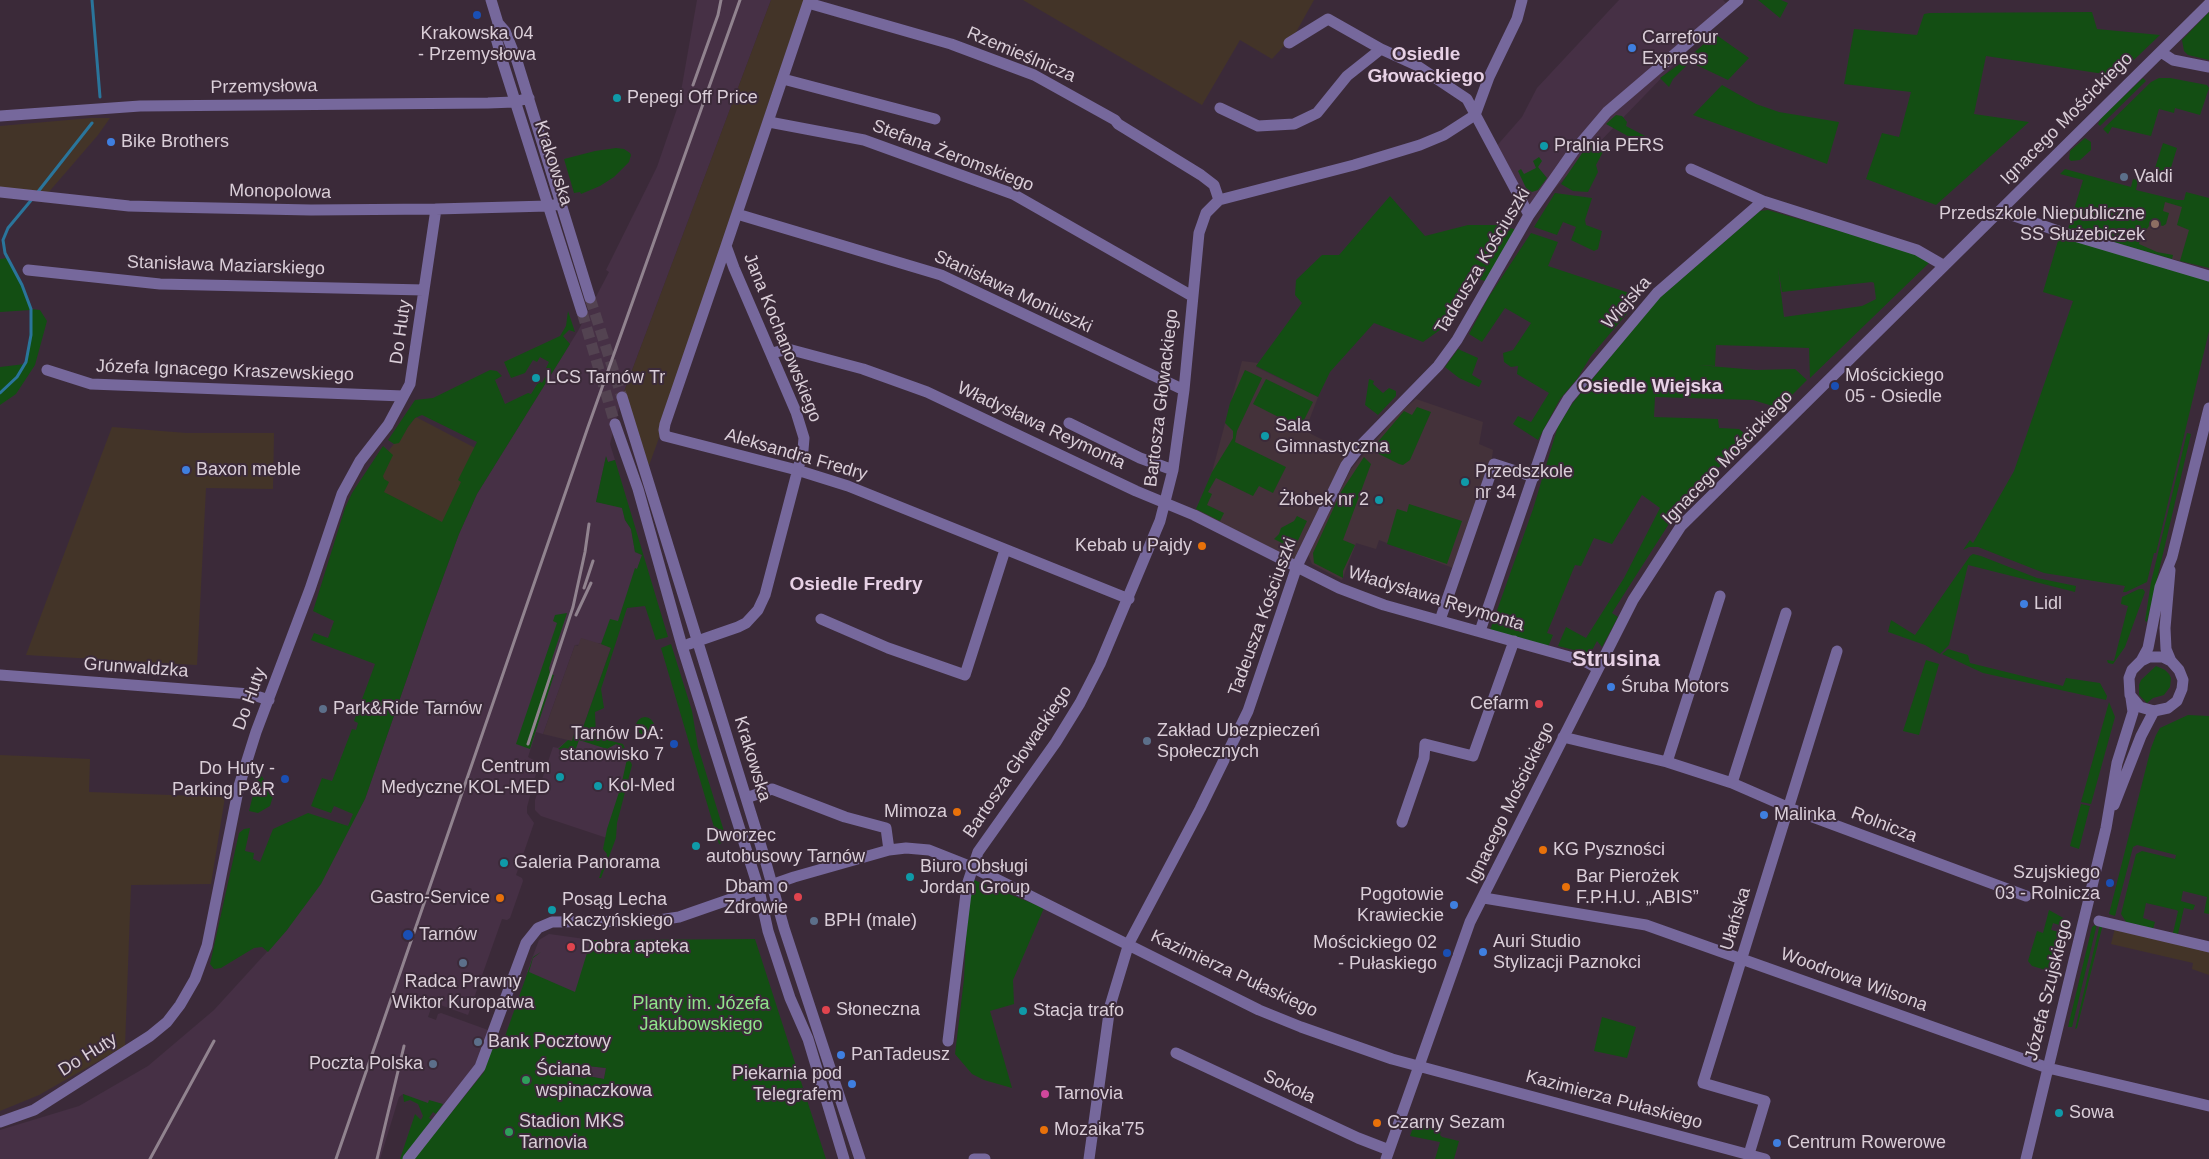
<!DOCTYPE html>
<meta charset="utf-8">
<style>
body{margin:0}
canvas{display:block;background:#3b2a39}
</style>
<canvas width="2209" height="1159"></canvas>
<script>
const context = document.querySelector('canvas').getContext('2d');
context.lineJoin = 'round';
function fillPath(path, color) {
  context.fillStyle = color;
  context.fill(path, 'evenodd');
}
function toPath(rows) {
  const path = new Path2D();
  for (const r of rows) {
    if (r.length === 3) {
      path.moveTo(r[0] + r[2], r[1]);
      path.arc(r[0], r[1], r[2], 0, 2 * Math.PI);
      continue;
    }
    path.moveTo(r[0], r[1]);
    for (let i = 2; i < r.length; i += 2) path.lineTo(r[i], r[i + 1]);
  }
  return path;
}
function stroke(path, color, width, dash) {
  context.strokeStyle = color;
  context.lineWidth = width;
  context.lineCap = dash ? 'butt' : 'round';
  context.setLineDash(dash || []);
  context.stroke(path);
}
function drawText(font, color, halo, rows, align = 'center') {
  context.font = font + ' Helvetica,sans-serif';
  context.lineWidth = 4;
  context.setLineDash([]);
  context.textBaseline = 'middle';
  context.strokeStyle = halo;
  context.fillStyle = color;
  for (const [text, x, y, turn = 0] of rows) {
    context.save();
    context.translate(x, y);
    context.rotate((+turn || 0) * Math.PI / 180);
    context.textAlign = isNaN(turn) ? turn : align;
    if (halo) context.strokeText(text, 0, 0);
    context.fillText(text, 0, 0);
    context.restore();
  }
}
const built = toPath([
 [697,0,771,0,622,397,610,444,615,460,608,462,606,457,596,502,622,507,625,520,631,529,635,552,642,555,637,570,611,647,599,643,575,645,543,734,536,732,528,757,539,763,527,807,527,813,534,823,516,875,522,878,523,881,510,918,507,920,502,919,468,1015,443,1006,434,999,428,1017,436,1020,438,1014,441,1013,488,1030,482,1056,437,1113,403,1094,399,1097,380,1159,0,1159,0,1130,79,1106,148,1066,214,1010,287,930,365,799,428,618,459,534,477,494,578,331,609,272,606,270,657,167,679,103],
 [1619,0,1723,0,1730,7,1529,215,1494,149,1522,117,1537,88],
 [574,734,622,746,630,764,607,838,541,816,535,810,535,800,553,747,558,748,568,740,572,741],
 [549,934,592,940,577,995,527,972,539,940],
 [545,1064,563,1067,568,1064,606,1068,604,1079,587,1076,586,1078,544,1073]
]);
const industrial = toPath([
 [771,0,804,0,724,256,646,474,622,397],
 [1023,0,1314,0,1295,34,1272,59,1240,40,1202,105],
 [91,118,110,118,98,135,48,193,0,189,0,126],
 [416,417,477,449,443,524,362,483],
 [112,427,186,433,274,433,273,489,206,488,197,665,26,655],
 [0,755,90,759,89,792,225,797,211,884,131,885,125,1046,39,1095,0,1111],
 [2115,928,2209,946,2209,975,2192,969,2193,963,2111,944]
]);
const education = toPath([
 [2111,187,2195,207,2209,259,2180,261,2097,237],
 [1242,361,1258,363,1256,367,1318,397,1305,431,1353,455,1297,566,1194,515,1212,472],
 [1416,399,1483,422,1479,444,1493,450,1491,465,1453,568,1379,540,1376,549,1356,543,1342,580,1312,564,1308,554,1351,469,1399,413],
 [581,638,611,647,580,736,572,741,543,734,575,645,578,646]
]);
const green = toPath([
 [1758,0,1781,0,1788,3,1780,18],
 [2092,12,2097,29,2160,35,2117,76,1986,56,1974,114,2029,122,1936,205,1866,179,1882,133,1899,137,1911,92,1844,84,1854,29,1917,35,1924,14,1930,13],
 [2209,12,2209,60,2188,55,2184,51,2182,40],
 [1715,34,1749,58,1728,80,1690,62,1673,79,1669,87,1660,78,1688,58],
 [2143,78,2146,81,2100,126,2098,124,2101,118],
 [2159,78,2170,78,2207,85,2209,88,2200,115,2175,108,2174,113,2159,109,2151,136,2112,127,2108,134,2103,129,2151,82],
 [1722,85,1756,104,1779,112,1839,122,1827,164,1693,115],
 [1616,115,1622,116,1627,122,1626,126,1647,137,1644,145,1606,124],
 [2085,138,2091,142,2091,150,2080,160,2071,161,2069,159,2070,151],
 [1589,143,1604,150,1596,165,1598,172,1588,192,1573,191,1561,184],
 [2163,143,2177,148,2169,174,2154,171],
 [616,148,624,149,630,153,631,155,629,162,614,177,600,186,581,194,580,192,574,193,564,159,595,151],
 [1539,157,1542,161,1538,167,1547,178,1538,190,1532,192,1526,188,1518,171,1521,169,1524,174,1536,168,1533,161],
 [2065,169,2131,187,2133,179,2138,180,2136,190,2177,200,2184,200,2186,192,2209,198,2209,268,2180,261,2189,230,2177,225,2182,207,2165,202,2163,211,2169,213,2166,224,2163,226,2151,223,2147,229,2143,228,2139,244,2157,252,2173,255,2172,259,2068,229,2083,180,2060,174],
 [1555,193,1592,198,1585,220,1586,225,1602,231,1598,249,1594,251,1571,240,1576,227,1563,222,1557,235,1534,227],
 [1390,196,1425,236,1468,225,1501,225,1520,231,1491,283,1472,277,1444,327,1423,342,1374,323,1330,372,1318,397,1256,366,1302,303,1295,295,1296,280,1322,255,1339,255],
 [1768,210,1857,236,1917,250,1929,263,1810,378,1809,348,1716,345,1715,366,1698,365,1756,370,1795,369,1807,380,1779,408,1753,400,1655,397,1654,417,1718,419,1719,428,1739,429,1750,438,1698,487,1674,516,1612,613,1618,617,1602,647,1597,641,1590,654,1558,646,1566,627,1586,638,1624,578,1660,508,1642,495,1612,544,1594,538,1581,566,1575,565,1547,633,1553,635,1548,647,1489,633,1533,509,1558,426,1572,404,1657,300,1760,211],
 [1778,268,1782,292,1872,282,1874,283,1876,299,1862,306,1784,317],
 [1531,233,1558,242,1548,266,1641,297,1591,356,1577,379,1560,399,1538,440,1513,424,1518,416,1531,422,1549,393,1517,374,1518,366,1511,367,1504,362,1503,353,1513,350,1531,323,1505,308,1482,342,1469,334,1488,298],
 [2060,234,2209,281,2209,331,2156,553,2154,553,2147,582,2126,592,2123,592,2125,586,2044,573,1978,547,1969,547,1963,550,1970,540,1973,543,2014,471,2073,301,2043,292],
 [7,258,15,271,31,309,40,310,47,321,35,365,16,394,0,405,0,367,25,364,29,350,31,310,0,312,0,259],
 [568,311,575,332,569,330,563,336,570,344,477,494,459,534,428,618,365,799,321,884,287,930,268,952,262,947,254,948,221,968,214,969,210,964,239,833,244,829,250,828,245,851,254,853,253,859,260,862,273,829,308,813,348,826,353,814,334,806,331,813,311,806,322,778,332,781,352,729,356,730,358,723,354,721,375,664,311,640,314,633,328,638,334,621,313,611,345,508,352,493,383,446,393,455,383,476,384,479,389,482,384,492,442,522,461,482,458,480,477,442,422,415,415,418,408,427,399,443,394,444,388,440,415,400,433,398,490,370,497,371,502,376,495,380,505,404,528,393,531,394,539,381,542,383,549,370,546,368,549,362,540,357,537,362,533,360,525,373,511,378,504,362,560,336,566,326],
 [1458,349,1478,358,1472,375,1482,381,1479,387,1459,378,1445,367],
 [1245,370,1262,378,1237,431,1235,442,1286,467,1273,493,1259,486,1253,496,1216,478,1208,492,1212,494,1207,505,1224,513,1220,521,1196,509,1212,472,1233,438,1233,431,1225,423,1230,403],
 [1266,379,1313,402,1300,428,1253,404],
 [1369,379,1374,381,1373,384,1383,393,1389,388,1396,391,1396,396,1378,415,1365,405],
 [1417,407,1431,412,1410,460,1403,465,1399,464,1371,450,1404,411,1412,415],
 [2187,433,2191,434,2147,622,2145,621,2151,582],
 [606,456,608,462,615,460,668,637,656,640,645,606,627,608,601,689,604,708,595,712,596,737,623,744,632,765,617,823,616,838,601,878,599,878,607,854,603,849,607,829,621,786,627,759,623,756,622,746,616,744,607,749,579,740,574,754,558,749,568,740,572,741,574,734,580,736,611,648,601,644,610,619,618,621,635,568,637,569,642,555,635,552,631,529,625,520,622,508,596,502],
 [1364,457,1371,464,1343,540,1355,545,1343,571,1343,578,1314,563,1313,553,1341,492],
 [1409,504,1462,521,1447,564,1387,544,1397,509,1407,512],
 [1297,516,1307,521,1294,549,1274,539,1279,534,1281,528,1294,521],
 [1973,554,1981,556,2037,578,2076,586,2075,592,1968,565,1949,645,1940,654,1925,645,1888,632,1891,620,1915,635,1970,556],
 [2139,589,2143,589,2145,592,2125,647,2113,664,2108,663,2107,660,2114,661,2128,606,2121,604,2122,597],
 [567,613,549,668,550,674,554,675,530,749,516,744,557,623,553,621,555,615],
 [671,644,692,711,698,747,727,841,719,844,661,648],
 [1948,649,1968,655,1970,663,2063,686,2066,678,2100,683,2107,696,2106,700,1983,673,1942,654],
 [1926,660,1939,664,1919,735,1903,731],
 [2156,666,2165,670,2169,674,2171,678,2170,687,2164,695,2153,698,2147,703,2139,695,2139,685,2141,680],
 [2109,702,2115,717,2091,804,2081,802],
 [2188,715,2209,716,2209,914,2204,913,2207,897,2183,891,2181,901,2195,905,2193,910,2184,908,2178,934,2173,933,2178,911,2176,910,2146,903,2143,918,2155,922,2153,929,2126,922,2121,914,2136,854,2142,851,2175,859,2176,855,2137,845,2133,847,2115,916,2109,914,2151,748,2156,735,2160,728],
 [645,726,9],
 [259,771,273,796,270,806,258,813,249,811],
 [2081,804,2090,806,2079,849,2070,846],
 [969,878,1044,908,1013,980,1014,1004,990,1011,1012,1088,984,1080,972,1074,955,1054,964,979],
 [2049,910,2067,920,2065,927,2053,923,2051,930,2063,933,2058,953,2056,953,2054,959,2056,960,2053,972,2032,966,2028,961,2037,931,2043,933],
 [2097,924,2072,1027,2068,1027,2092,927],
 [2100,924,2103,924,2077,1028,2075,1029],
 [755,939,826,1159,414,1159,484,1072,492,1045,502,1045,533,957,541,952,533,958,529,972,575,992,591,940,622,940,622,943,629,943,629,940],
 [545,1064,563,1067,569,1064,606,1068,604,1079,587,1076,586,1078,544,1073],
 [1602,1017,1636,1027,1627,1058,1594,1051],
 [403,1094,428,1103,429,1100,443,1104,436,1114,433,1112,429,1118,432,1120,404,1159,400,1159,415,1114,421,1120,423,1116,418,1104,410,1100,404,1102],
 [1415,1122,1441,1130,1440,1135,1442,1137,1459,1141,1454,1159,1435,1159,1440,1142,1410,1136]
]);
const stream = toPath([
 [92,0,100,97],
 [37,193,92,123],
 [0,393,17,377,26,362,31,335,31,309,22,285,5,253,3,240,8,228,33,198]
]);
const minorTunnel = toPath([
 [590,298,622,397],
 [582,312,615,424]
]);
const minor = toPath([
 [491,0,498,23,496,38,503,63,582,312],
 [808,3,951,44,1034,75,1115,120,1118,124,1201,175,1214,185,1219,200],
 [498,23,505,31,517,61,590,298],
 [1289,43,1328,19,1381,49],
 [2161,52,2173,60,2209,67],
 [783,79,935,119],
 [1220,108,1258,126,1294,124,1317,113,1347,76,1381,49,1416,65,1467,99,1529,215],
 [0,116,140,106,488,103,514,102,529,98],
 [769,122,864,140,1013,194,1192,296],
 [1691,169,1763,201,1917,250,1943,265],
 [0,192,129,206,167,207,311,210,436,209,548,206,560,204],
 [2000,211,2061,232,2209,276],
 [737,214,941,275,1184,390],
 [726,246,665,424,664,430,665,436,797,470,848,486,1129,599],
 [28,270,160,284,424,290],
 [772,353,788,349,863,369,927,392,1136,491,1194,515,1339,588,1384,605,1584,661,1597,668],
 [47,370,91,384,403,396],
 [622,397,764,856,784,928,860,1159],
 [1069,423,1140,458,1173,470],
 [615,424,638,489,682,646,759,890,768,931,790,998,808,1039,844,1159],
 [2170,570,2165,628,2166,649,2171,661],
 [821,619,888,648,965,675,1005,550],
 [1440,620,1494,464,1534,477],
 [1480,631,1548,433,1568,399,1657,293,1763,201],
 [689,644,738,627,746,623,758,610,765,595,803,450,804,438,796,412,734,268,726,246,809,0],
 [2141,661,2149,657,2163,657,2171,661,2179,670,2183,680,2182,689,2177,701,2168,708,2154,711,2140,707,2130,695,2129,678,2132,670,2141,661,2148,648,2160,587,2172,557,2209,408],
 [0,675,250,694,269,700],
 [1563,737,1667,762,1732,783,1794,810,2026,896],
 [1667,762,1720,596],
 [1732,783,1786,613],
 [746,798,772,789,845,817,886,828,889,850],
 [2114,805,2141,736,2154,711],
 [1402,822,1424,758,1425,744,1473,756,1514,641],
 [1484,898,1646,925,2048,1068,2209,1106],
 [2099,921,2209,947],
 [948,1041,967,885,978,852,1056,742,1080,703,1100,664,1160,521,1173,470,1184,390,1199,233,1206,213,1219,200,1354,165,1420,145,1444,135,1475,115,1489,77,1517,19,1522,0],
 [1176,1053,1358,1138,1389,1150],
 [0,1122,34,1110,150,1036,167,1022,180,1005,195,979,207,946,239,786,256,732,310,589,342,494,360,461,388,425,410,384,436,209],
 [1749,1154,1765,1101,1703,1083,1837,651],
 [408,1159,480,1067,526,943,538,928,552,922,652,921,679,917,794,877,889,850,906,848,929,850,972,867,1259,1010,1301,1027,1392,1059,1765,1159],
 [974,1159,985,1159],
 [1089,1159,1110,1006,1129,943,1200,809,1248,711,1297,566,1346,465,1362,444,1438,366,1457,340,1529,215,1573,152,1607,112,1738,0],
 [1386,1159,1470,922,1633,600,1681,526,2209,4],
 [2026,1159,2094,878,2106,828,2117,763,2133,712,2131,698]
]);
const rail = toPath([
 [693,85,718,15,721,0],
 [584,588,593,561],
 [576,615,591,583],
 [528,744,573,607,585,552,589,524],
 [150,1159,214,1041],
 [336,1159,588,427,740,0],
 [377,1159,404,1046]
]);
const markers = [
 [477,15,5,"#1a4fb4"],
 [1632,48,5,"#3f7fe0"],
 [617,98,5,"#0f9aa8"],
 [111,142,5,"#3f7fe0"],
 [1544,146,5,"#0f9aa8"],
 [2124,177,5,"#5c6f8a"],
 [2155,224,5,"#8d6e63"],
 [536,378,5,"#0f9aa8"],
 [1835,386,5,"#1a4fb4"],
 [1265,436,5,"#0f9aa8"],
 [186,470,5,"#3f7fe0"],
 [1465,482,5,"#0f9aa8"],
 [1379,500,5,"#0f9aa8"],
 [1202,546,5,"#e8710a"],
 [2024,604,5,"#3f7fe0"],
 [1611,687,5,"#3f7fe0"],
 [1539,704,5,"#e0444e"],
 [323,709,5,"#5c6f8a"],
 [1147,741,5,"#5c6f8a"],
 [674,744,5,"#1a4fb4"],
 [560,777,5,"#0f9aa8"],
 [285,779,5,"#1a4fb4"],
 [598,786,5,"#0f9aa8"],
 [957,812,5,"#e8710a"],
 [1764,815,5,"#3f7fe0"],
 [696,846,5,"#0f9aa8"],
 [1543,850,5,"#e8710a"],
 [504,863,5,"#0f9aa8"],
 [910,877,5,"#0f9aa8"],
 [2110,883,5,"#1a4fb4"],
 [1566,887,5,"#e8710a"],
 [798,897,5,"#e0444e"],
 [500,898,5,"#e8710a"],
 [1454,905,5,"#3f7fe0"],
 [552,910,5,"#0f9aa8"],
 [814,921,5,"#5c6f8a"],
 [408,935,6,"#1a4fb4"],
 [571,947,5,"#e0444e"],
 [1483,952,5,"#3f7fe0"],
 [1447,953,5,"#1a4fb4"],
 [463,963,5,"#5c6f8a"],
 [826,1010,5,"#e0444e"],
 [1023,1011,5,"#0f9aa8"],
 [478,1042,5,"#5c6f8a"],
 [841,1055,5,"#3f7fe0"],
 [433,1064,5,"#5c6f8a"],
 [526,1080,5,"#2e9e5b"],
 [852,1084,5,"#3f7fe0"],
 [1045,1094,5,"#d1479c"],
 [2059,1113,5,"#0f9aa8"],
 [1377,1123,5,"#e8710a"],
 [1044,1130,5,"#e8710a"],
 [509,1132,5,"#2e9e5b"],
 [1777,1143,5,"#3f7fe0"]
];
const poiNames = [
 ["Krakowska 04",477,34,"center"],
 ["- Przemysłowa",477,55,"center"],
 ["Carrefour",1642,38],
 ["Express",1642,59],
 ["Pepegi Off Price",627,98],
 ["Bike Brothers",121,142],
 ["Pralnia PERS",1554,146],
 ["Valdi",2134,177],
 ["Przedszkole Niepubliczne",2145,214,"right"],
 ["SS Służebiczek",2145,235,"right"],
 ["Mościckiego",1845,376],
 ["05 - Osiedle",1845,397],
 ["LCS Tarnów Tr",546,378],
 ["Sala",1275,426],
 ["Gimnastyczna",1275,447],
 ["Baxon meble",196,470],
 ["Przedszkole",1475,472],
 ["nr 34",1475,493],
 ["Żłobek nr 2",1369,500,"right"],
 ["Kebab u Pajdy",1192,546,"right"],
 ["Lidl",2034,604],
 ["Śruba Motors",1621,687],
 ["Cefarm",1529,704,"right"],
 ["Park&Ride Tarnów",333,709],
 ["Zakład Ubezpieczeń",1157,731],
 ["Społecznych",1157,752],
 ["Tarnów DA:",664,734,"right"],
 ["stanowisko 7",664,755,"right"],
 ["Centrum",550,767,"right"],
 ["Medyczne KOL-MED",550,788,"right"],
 ["Do Huty -",275,769,"right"],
 ["Parking P&R",275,790,"right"],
 ["Kol-Med",608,786],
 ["Mimoza",947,812,"right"],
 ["Malinka",1774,815],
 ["Dworzec",706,836],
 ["autobusowy Tarnów",706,857],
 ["KG Pyszności",1553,850],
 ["Galeria Panorama",514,863],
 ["Biuro Obsługi",920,867],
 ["Jordan Group",920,888],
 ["Szujskiego",2100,873,"right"],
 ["03 - Rolnicza",2100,894,"right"],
 ["Bar Pierożek",1576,877],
 ["F.P.H.U. „ABIS”",1576,898],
 ["Dbam o",788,887,"right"],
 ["Zdrowie",788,908,"right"],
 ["Pogotowie",1444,895,"right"],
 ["Krawieckie",1444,916,"right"],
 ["Gastro-Service",490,898,"right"],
 ["Posąg Lecha",562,900],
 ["Kaczyńskiego",562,921],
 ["BPH (male)",824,921],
 ["Tarnów",419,935],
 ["Auri Studio",1493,942],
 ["Stylizacji Paznokci",1493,963],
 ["Mościckiego 02",1437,943,"right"],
 ["- Pułaskiego",1437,964,"right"],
 ["Dobra apteka",581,947],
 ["Radca Prawny",463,982,"center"],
 ["Wiktor Kuropatwa",463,1003,"center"],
 ["Słoneczna",836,1010],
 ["Stacja trafo",1033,1011],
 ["Bank Pocztowy",488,1042],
 ["PanTadeusz",851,1055],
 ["Poczta Polska",423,1064,"right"],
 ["Ściana",536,1070],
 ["wspinaczkowa",536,1091],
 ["Piekarnia pod",842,1074,"right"],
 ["Telegrafem",842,1095,"right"],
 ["Tarnovia",1055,1094],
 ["Sowa",2069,1113],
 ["Stadion MKS",519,1122],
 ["Tarnovia",519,1143],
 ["Czarny Sezam",1387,1123],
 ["Mozaika'75",1054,1130],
 ["Centrum Rowerowe",1787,1143]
];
const streetNames = [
 ["Rzemieślnicza",1021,55,23],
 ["Przemysłowa",264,87,-1],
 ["Ignacego Mościckiego",2067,119,-45],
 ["Stefana Żeromskiego",953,156,21],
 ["Krakowska",553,163,72],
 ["Monopolowa",280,192,1],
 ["Tadeusza Kościuszki",1483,261,-59],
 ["Stanisława Maziarskiego",226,266,2],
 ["Stanisława Moniuszki",1013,292,25],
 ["Wiejska",1627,303,-48],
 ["Do Huty",401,332,-82],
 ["Jana Kochanowskiego",782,338,68],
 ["Józefa Ignacego Kraszewskiego",225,371,2],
 ["Bartosza Głowackiego",1162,398,-83],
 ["Władysława Reymonta",1041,426,25],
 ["Aleksandra Fredry",796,455,16],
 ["Ignacego Mościckiego",1728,458,-46],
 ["Władysława Reymonta",1436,599,17],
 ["Tadeusza Kościuszki",1263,617,-70],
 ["Grunwaldzka",136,668,4],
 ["Do Huty",250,699,-70],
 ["Krakowska",752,759,73],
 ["Bartosza Głowackiego",1018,762,-56],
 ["Ignacego Mościckiego",1511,803,-64],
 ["Rolnicza",1884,825,21],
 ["Ułańska",1736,919,-73],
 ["Kazimierza Pułaskiego",1234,974,25],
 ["Woodrowa Wilsona",1854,980,20],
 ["Józefa Szujskiego",2049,990,-76],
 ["Do Huty",88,1055,-32],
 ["Sokoła",1289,1087,25],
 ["Kazimierza Pułaskiego",1614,1100,15]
];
const parkNames = [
 ["Planty im. Józefa",701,1004],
 ["Jakubowskiego",701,1025]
];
const neighbourhoodNames = [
 ["Osiedle",1426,55],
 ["Głowackiego",1426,77],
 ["Osiedle Wiejska",1650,387],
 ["Osiedle Fredry",856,585]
];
const districtNames = [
 ["Strusina",1616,660]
];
fillPath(built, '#463045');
fillPath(industrial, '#433428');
fillPath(education, '#44323a');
fillPath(green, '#134e13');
stroke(stream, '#2a759b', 3);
stroke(minorTunnel, '#534351', 11, [11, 5.5]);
stroke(minor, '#76689c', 11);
stroke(rail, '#91838f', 3);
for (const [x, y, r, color] of markers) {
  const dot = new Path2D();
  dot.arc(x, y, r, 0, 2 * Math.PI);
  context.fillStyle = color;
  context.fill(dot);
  stroke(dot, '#3b2a39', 2);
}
drawText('18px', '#daced8', '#3b2a39', poiNames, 'left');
drawText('18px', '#daced8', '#3b2a39', streetNames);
drawText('18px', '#90e58b', '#3b2a39', parkNames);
drawText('bold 19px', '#e7d1e5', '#3b2a39', neighbourhoodNames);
drawText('bold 22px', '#e7d1e5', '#3b2a39', districtNames);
</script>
